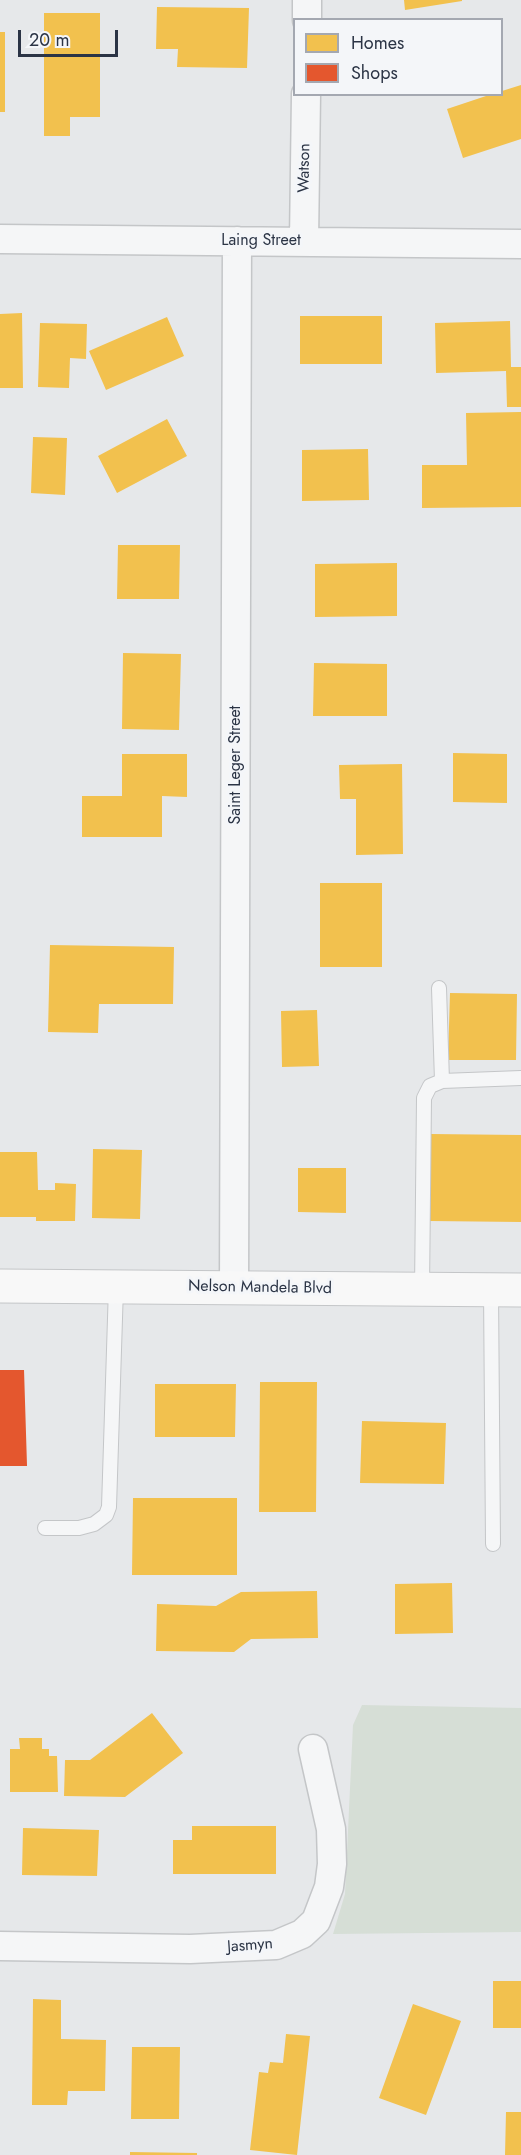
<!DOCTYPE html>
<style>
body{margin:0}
#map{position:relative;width:521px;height:2155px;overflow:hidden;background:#e6e8ea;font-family:Jost,sans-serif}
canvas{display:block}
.legend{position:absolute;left:293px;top:18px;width:210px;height:78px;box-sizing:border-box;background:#f4f6f9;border:2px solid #a4a8b1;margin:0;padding:8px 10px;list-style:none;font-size:18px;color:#2b3445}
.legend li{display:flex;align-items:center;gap:12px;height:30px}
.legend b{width:30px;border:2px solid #a4a8b1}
.scale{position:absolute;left:18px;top:30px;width:100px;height:27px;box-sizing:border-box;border:3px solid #2b3445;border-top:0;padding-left:8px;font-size:18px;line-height:21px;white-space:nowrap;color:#2b3445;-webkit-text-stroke:4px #f4f6f9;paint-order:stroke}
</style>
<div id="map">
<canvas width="521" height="2155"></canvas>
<ul class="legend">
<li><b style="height:16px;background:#f2c14e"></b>Homes</li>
<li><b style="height:16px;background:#e4572e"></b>Shops</li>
</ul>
<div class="scale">20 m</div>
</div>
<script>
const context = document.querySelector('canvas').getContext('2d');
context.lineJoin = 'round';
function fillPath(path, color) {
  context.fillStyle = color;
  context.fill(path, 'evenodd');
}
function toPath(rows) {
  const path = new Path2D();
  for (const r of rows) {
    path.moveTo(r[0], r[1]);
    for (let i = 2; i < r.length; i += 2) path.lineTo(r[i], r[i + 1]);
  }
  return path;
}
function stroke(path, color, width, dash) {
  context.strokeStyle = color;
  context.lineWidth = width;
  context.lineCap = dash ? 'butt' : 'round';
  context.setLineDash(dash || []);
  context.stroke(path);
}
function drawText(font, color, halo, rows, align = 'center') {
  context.font = font + ' Jost,sans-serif';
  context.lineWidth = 6;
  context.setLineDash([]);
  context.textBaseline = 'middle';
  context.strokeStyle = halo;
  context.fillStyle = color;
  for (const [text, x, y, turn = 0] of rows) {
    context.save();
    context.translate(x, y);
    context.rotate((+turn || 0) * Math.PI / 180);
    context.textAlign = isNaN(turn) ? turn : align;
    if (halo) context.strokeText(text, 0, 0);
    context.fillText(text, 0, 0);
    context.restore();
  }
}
const green = toPath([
 [362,1705,521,1708,521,1932,333,1934,345,1894,353,1725]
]);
const homes = toPath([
 [404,0,462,0,462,1,405,10],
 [157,7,249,8,247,68,177,67,178,49,156,49],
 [44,13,100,13,100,117,70,117,70,136,44,136],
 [0,32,5,32,5,112,0,112],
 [521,85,521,139,463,158,447,109,492,94,502,94,502,91],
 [22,313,23,388,0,388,0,314],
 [300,316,382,316,382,364,300,364],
 [167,317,184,356,106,390,89,351],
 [510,321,511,367,521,367,521,407,507,407,506,371,436,373,435,323],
 [40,323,87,324,86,359,70,358,69,388,38,387],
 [521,412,521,507,422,508,422,465,467,465,466,413],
 [167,419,187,456,117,493,98,456],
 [33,437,67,438,65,495,31,493],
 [368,449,369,500,302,501,302,450],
 [118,545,180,545,179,599,117,599],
 [397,563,397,616,315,617,315,564],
 [123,653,181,654,179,730,122,729],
 [314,663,387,664,387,716,313,716],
 [453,753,507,754,507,803,453,802],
 [122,754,187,754,187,797,162,796,162,837,82,837,82,796,122,796],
 [402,764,403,854,356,855,356,799,340,799,339,765],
 [320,883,382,883,382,967,320,967],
 [50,945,174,947,173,1004,99,1004,98,1033,48,1032],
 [450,993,517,994,516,1060,448,1060],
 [317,1010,319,1066,282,1067,281,1011],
 [431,1134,521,1135,521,1222,430,1221],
 [93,1149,142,1150,140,1219,92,1218],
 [0,1152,37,1152,38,1190,55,1190,55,1183,76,1184,75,1221,36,1221,36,1217,0,1217],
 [298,1168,346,1168,346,1213,298,1212],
 [260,1382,317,1382,316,1512,259,1512],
 [155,1384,236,1384,235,1437,155,1437],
 [362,1421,446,1423,444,1484,360,1483],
 [133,1498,237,1498,237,1575,132,1575],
 [452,1583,453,1633,395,1634,395,1584],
 [317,1591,318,1638,251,1639,234,1652,156,1651,157,1604,216,1606,241,1592],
 [152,1713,183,1753,125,1797,64,1796,65,1760,90,1760],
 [19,1738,42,1738,42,1749,49,1749,49,1756,57,1756,58,1792,10,1792,10,1749,20,1749],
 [192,1826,276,1826,276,1874,173,1874,173,1840,192,1840],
 [23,1828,99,1830,97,1876,22,1875],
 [493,1981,521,1981,521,2028,493,2028],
 [33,1999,61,2000,61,2039,106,2040,105,2091,68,2091,67,2105,32,2105],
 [413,2004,461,2021,426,2115,379,2098],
 [286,2034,310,2036,297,2155,250,2150,259,2072,268,2073,270,2062,283,2063],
 [132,2047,180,2047,179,2119,131,2119],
 [506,2112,521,2112,521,2155,505,2155],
 [130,2152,197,2153,197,2155,130,2155]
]);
const shops = toPath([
 [0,1370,24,1370,27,1466,0,1466]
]);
const lane = toPath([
 [439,988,442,1081],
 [422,1290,424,1098,430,1086,442,1081,521,1078],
 [491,1290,493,1544],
 [45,1528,79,1528,94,1524,106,1515,109,1507,116,1287]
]);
const street = toPath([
 [307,20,307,0],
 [0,239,521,244],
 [304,241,306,94],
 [234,1288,237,241],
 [0,1946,190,1949,276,1945,302,1934,316,1921,329,1887,332,1864,331,1829,313,1749]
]);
const secondary = toPath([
 [0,1286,521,1290]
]);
const streetNames = [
 ["Watson",305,168,-89],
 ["Laing Street",261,241],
 ["Saint Leger Street",236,765,-90],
 ["Nelson Mandela Blvd",260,1288,1],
 ["Jasmyn",250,1946,-4]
];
fillPath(green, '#d6ded6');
fillPath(homes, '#f2c14e');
fillPath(shops, '#e4572e');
stroke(lane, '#c4c6c8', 16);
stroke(street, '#c4c6c8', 31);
stroke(secondary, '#c4c6c8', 35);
stroke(lane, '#f5f6f7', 14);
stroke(street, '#f5f6f7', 28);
stroke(secondary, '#f8f8f8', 33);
drawText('16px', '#2b3445', '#f4f6f9', streetNames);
</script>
